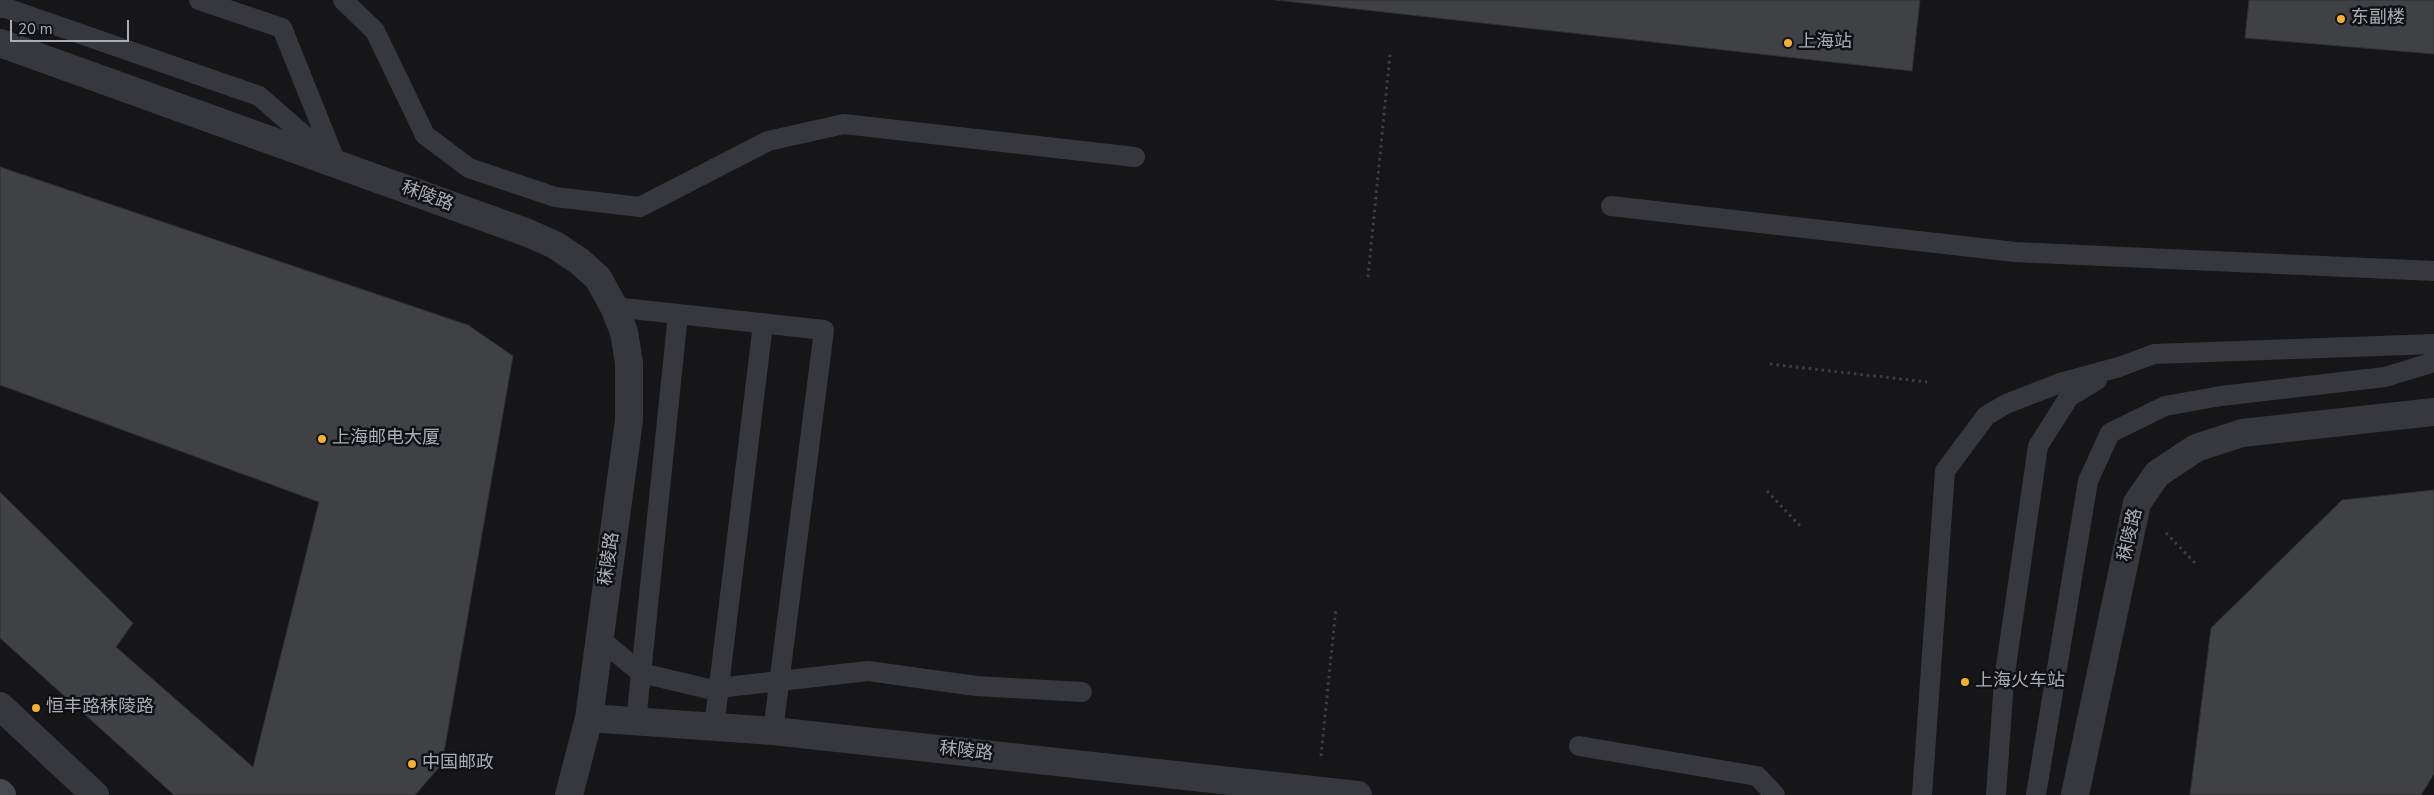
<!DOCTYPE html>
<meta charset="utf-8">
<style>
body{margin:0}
#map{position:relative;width:2434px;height:795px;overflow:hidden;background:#161618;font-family:"Nunito Sans",sans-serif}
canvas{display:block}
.scale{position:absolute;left:10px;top:20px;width:119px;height:22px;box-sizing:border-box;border:2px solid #a8adb8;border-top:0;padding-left:6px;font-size:15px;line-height:18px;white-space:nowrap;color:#a8adb8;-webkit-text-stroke:4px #111113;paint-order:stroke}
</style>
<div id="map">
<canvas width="2434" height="795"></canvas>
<div class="scale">20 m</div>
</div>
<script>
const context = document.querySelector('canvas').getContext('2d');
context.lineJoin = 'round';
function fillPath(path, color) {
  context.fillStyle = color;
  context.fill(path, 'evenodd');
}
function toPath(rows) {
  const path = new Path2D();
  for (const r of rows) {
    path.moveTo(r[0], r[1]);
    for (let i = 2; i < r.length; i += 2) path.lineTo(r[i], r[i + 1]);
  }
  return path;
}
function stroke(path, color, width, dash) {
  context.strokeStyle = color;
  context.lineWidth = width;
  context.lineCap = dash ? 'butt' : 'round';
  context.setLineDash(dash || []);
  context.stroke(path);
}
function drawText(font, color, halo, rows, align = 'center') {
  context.font = font + ' "Nunito Sans","Noto Sans SC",sans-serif';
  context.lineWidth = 5;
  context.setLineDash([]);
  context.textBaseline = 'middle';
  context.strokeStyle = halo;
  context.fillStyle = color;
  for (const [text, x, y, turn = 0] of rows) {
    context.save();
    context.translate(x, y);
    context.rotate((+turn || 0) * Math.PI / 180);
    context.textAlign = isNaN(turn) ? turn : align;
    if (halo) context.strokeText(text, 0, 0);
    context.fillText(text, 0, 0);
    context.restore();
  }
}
const building = toPath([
 [1276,0,1920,0,1912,71,1276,0],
 [2249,0,2434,0,2434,54,2245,38,2249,0],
 [0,167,468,325,513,356,442,764,415,795,174,795,0,638,0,492,133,623,116,647,253,767,319,502,0,385,0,167],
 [2434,490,2434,774,2421,795,2190,795,2211,628,2342,500,2434,490]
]);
const path = toPath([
 [1368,277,1390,54],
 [1770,364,1927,382],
 [1767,491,1801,527],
 [2166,533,2195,563],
 [1321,756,1336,608]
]);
const service = toPath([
 [199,0,282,28,335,160],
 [343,0,375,31,425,135,469,168,555,197,640,207,768,141,844,124,1135,157],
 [0,8,6,8,259,96,330,158],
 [1611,206,2015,252,2434,271],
 [614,307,824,330,773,731],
 [599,638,641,673,709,689,868,671,976,686,1082,692],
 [636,722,678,314],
 [714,727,763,324],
 [1579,746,1757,776,1775,795],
 [1922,795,1945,471,1986,416,2006,404,2060,383,2119,367,2154,354,2434,344],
 [1996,795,2004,680,2038,446,2069,397,2097,380],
 [2036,795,2088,481,2110,433,2165,406,2221,396,2385,377,2434,362]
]);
const tertiary = toPath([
 [0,43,528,233,555,245,579,261,598,278,614,307,624,332,629,363,629,420,589,718,569,795],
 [0,706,95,795],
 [589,718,773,731,1358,795],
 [2075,795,2137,503,2157,474,2196,448,2242,433,2434,412]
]);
const secondary = toPath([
 [0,793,2,795]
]);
const markers = [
 [2341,19,5,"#f2b134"],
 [1788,43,5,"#f2b134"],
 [322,439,5,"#f2b134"],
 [1965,682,5,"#f2b134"],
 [36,708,5,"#f2b134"],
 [412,764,5,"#f2b134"]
];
const poiNames = [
 ["东副楼",2351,19],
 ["上海站",1798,43],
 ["上海邮电大厦",332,439],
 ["上海火车站",1975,682],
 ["恒丰路秣陵路",46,708],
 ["中国邮政",422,764]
];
const streetNames = [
 ["秣陵路",427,197,20],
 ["秣陵路",2131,535,-77],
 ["秣陵路",610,559,-82],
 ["秣陵路",966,752,6]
];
fillPath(building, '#404145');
stroke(building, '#303034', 1);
stroke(path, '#3d3f44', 3, [2.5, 4]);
stroke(service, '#37383d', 20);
stroke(tertiary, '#37383d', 28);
stroke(secondary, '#45474d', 28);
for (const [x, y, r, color] of markers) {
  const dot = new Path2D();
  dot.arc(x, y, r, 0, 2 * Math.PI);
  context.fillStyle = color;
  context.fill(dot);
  stroke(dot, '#111113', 2);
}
drawText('18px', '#a8adb8', '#111113', poiNames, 'left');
drawText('18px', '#a8adb8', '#111113', streetNames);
</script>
